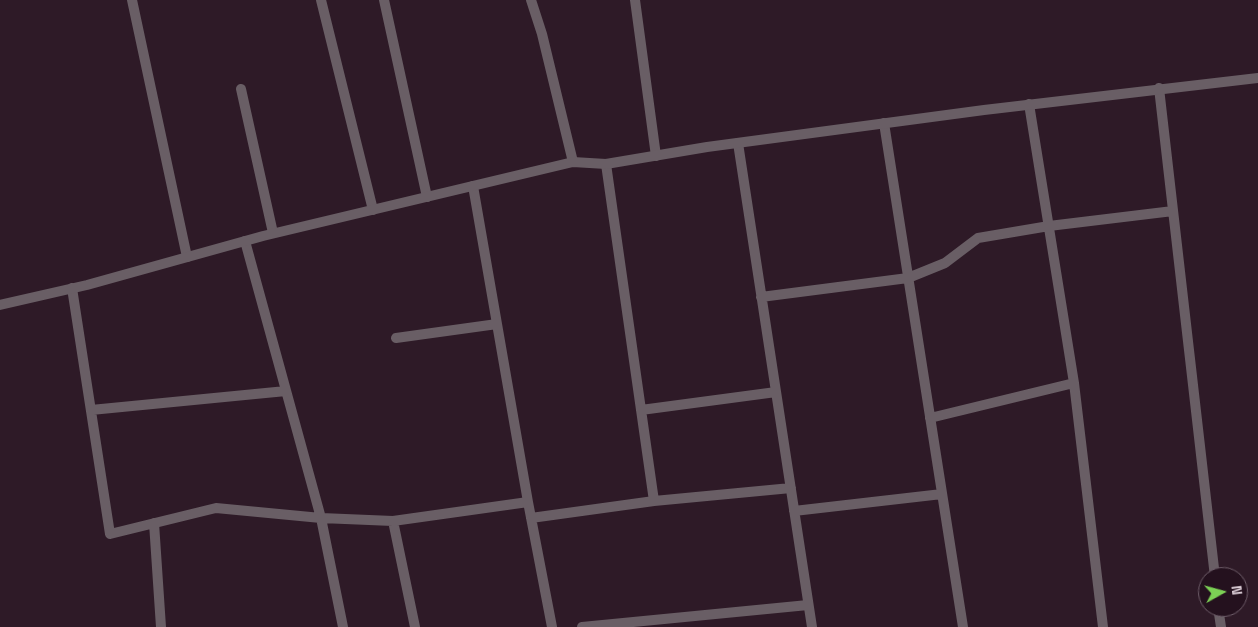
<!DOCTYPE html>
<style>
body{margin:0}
#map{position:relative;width:1258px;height:627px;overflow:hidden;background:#2e1a27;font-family:"Space Grotesk",sans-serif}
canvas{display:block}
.north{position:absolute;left:1198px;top:567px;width:50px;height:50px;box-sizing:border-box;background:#24111e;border:1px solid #6e5d69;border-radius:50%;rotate:83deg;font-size:14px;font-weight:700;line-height:20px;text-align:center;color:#ded0d9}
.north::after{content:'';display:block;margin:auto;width:18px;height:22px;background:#7cd155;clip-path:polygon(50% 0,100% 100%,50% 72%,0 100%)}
</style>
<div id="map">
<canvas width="1258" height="627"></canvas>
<div class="north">N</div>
</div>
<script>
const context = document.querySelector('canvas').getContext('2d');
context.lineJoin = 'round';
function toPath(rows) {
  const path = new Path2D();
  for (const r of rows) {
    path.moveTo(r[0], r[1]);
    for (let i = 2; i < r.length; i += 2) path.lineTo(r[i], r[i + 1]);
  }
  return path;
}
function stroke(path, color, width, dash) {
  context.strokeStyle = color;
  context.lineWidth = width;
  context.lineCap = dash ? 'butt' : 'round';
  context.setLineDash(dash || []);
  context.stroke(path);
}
const minor = toPath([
 [132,0,187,257],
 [321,0,373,210],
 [384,0,427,197],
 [531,0,542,34,573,162],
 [635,0,656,156],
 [1159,88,1215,577],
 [241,89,273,233],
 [1029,104,1074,383,1103,627],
 [884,123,963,627],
 [738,143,812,627],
 [606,164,654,501],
 [473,186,528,502,552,627],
 [245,241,321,518,343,627],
 [72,288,110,534,216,508,321,518,393,521,528,502],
 [761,297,908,278,945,263,978,238,1049,226,1173,211],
 [396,338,497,324],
 [91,410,286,391],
 [641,410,776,392],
 [930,418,1074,383],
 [794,511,942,494],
 [531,518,654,501,791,488],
 [393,521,415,627],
 [154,523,161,627],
 [1218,607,1221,627],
 [582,627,808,605]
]);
const tertiary = toPath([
 [0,305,87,285,263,236,573,162,606,164,707,147,984,110,1258,78]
]);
stroke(minor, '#695e65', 10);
stroke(tertiary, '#695e65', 10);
</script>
